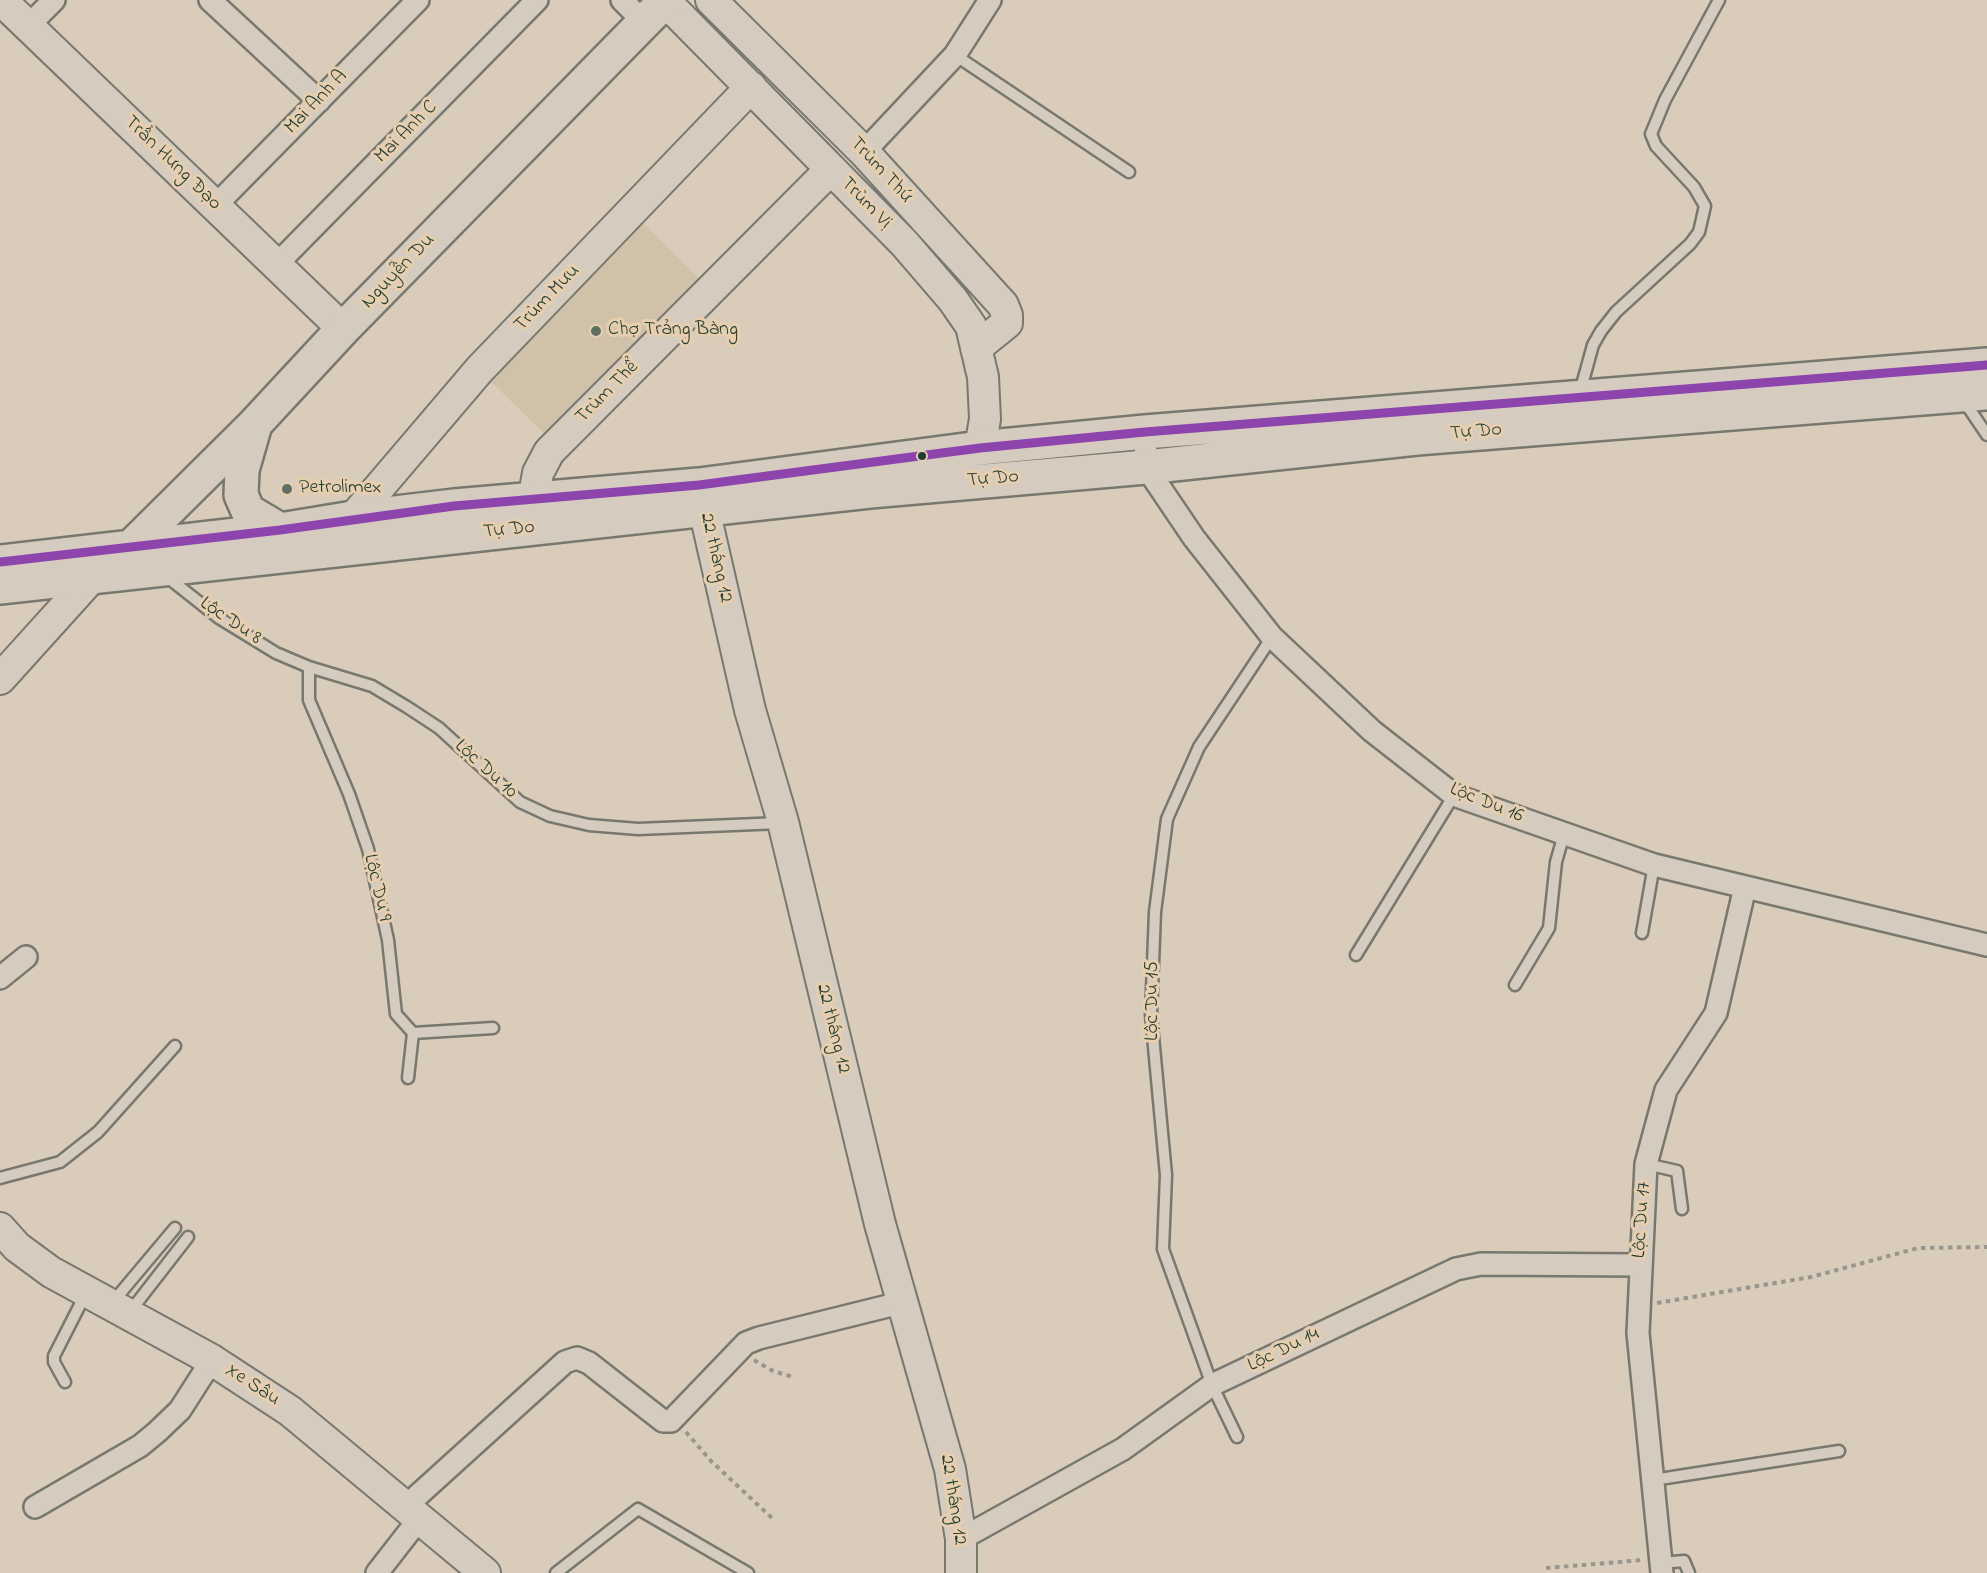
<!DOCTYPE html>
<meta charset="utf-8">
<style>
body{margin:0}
canvas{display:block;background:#d9ccbb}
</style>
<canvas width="1987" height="1573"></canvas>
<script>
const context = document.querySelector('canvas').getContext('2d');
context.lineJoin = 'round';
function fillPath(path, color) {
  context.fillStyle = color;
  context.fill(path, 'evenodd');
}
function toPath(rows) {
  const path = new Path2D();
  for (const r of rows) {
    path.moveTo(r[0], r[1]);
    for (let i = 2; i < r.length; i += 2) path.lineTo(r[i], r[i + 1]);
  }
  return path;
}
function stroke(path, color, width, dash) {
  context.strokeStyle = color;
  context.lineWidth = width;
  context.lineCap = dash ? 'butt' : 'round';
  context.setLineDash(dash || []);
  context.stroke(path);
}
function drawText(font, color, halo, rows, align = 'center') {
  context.font = font + ' "Indie Flower",sans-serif';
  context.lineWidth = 6;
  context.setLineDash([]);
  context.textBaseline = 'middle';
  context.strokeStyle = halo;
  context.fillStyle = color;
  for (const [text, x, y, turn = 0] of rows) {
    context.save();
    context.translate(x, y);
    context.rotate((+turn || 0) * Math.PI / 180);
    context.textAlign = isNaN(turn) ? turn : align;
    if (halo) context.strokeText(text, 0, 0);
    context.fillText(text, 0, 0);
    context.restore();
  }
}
const built = toPath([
 [641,221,705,284,551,440,487,378]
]);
const path = toPath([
 [1657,1303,1811,1277,1918,1248,1987,1247],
 [754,1360,773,1371,793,1377],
 [686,1432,711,1461,773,1519],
 [1546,1568,1642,1560]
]);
const lane = toPath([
 [955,55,1129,172],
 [1580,392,1593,345,1601,331,1616,312,1690,244,1699,232,1705,206,1694,187,1656,146,1651,134,1665,100,1719,0],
 [1964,401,1987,435],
 [166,576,219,618,276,653,309,667,372,686,407,707,439,728,520,802,550,816,589,825,638,829,780,823],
 [309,667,309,700,349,794,368,849,388,940,396,1014,413,1033,493,1028],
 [1642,933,1654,865],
 [1356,955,1454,795],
 [1515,985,1549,928,1556,862,1564,834],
 [408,1078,413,1033],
 [1646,1164,1677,1171,1682,1209],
 [0,1178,60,1162,98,1132,175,1046],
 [112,1303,175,1228],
 [129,1313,188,1237],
 [65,1382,54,1362,54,1356,86,1293],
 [1237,1437,1212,1385,1163,1249,1166,1175,1151,1015,1155,912,1167,819,1199,747,1272,637],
 [1653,1480,1839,1451],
 [1661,1563,1684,1561,1689,1573],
 [556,1573,638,1509,748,1573]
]);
const street = toPath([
 [210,0,319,101],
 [622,0,644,22],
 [28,26,54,0],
 [864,152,955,55,990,0],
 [215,206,418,0],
 [276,265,537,0],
 [1145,432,1146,467,1194,538,1272,637,1372,731,1454,795,1654,865,1987,945],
 [0,978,26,957],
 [35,1507,140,1446,157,1432,180,1410,212,1360],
 [405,1507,565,1362,577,1358,589,1363,663,1421,671,1421,746,1343,759,1338,900,1303],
 [961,1539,1123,1449,1212,1385,1456,1269,1481,1264,1640,1265],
 [377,1573,419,1519],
 [1662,1573,1638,1333,1646,1164,1666,1090,1716,1013,1745,887]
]);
const secondary = toPath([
 [1,0,343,329],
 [711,0,864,152,1003,305,1007,315,1007,323,976,348],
 [665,1,904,243,953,300,971,326,983,377,985,419,980,448],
 [699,487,750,710,783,822,880,1224,950,1469,961,1539,961,1573],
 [533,501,538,473,549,452,831,169],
 [353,518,480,369,751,87],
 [0,679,93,576,105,567],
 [0,1228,17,1247,51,1272,212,1360,290,1411,485,1573]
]);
const primary = toPath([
 [254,428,242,470,241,495,248,511,280,530],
 [133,545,254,425,343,329,666,0],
 [0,562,280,530,353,518,454,506,699,485,980,448,1145,432,1987,365],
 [0,587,870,491,1146,467,1417,438,1987,393]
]);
const bus1 = toPath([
 [0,562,280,530,454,506,699,485,980,448,1145,432,1987,365]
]);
const markers = [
 [596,331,6,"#606f63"],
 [922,456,5,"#1f3d34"],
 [287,489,6,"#606f63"]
];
const streetNames = [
 ["Mai Anh A",317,103,-46],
 ["Mai Anh C",407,133,-45],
 ["Trần Hưng Đạo",172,164,44],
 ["Trùm Thứ",880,171,47],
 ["Trùm Vị",865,204,46],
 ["Nguyễn Du",399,272,-46],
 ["Trùm Mưu",548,299,-46],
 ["Trùm Thể",608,393,-45],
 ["Tự Do",1476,433,-5],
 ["Tự Do",993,480,-5],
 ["Tự Do",509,531,-6],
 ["22 tháng 12",715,558,77],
 ["Lộc Du 8",230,622,34],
 ["Lộc Du 10",485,770,42],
 ["Lộc Du 16",1486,804,22],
 ["Lộc Du 9",376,888,77],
 ["Lộc Du 15",1154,1001,-90],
 ["22 tháng 12",832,1029,76],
 ["Lộc Du 17",1643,1220,-86],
 ["Lộc Du 14",1284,1351,-26],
 ["Xe Sâu",252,1386,33],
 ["22 tháng 12",952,1500,81]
];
const poiNames = [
 ["Chợ Trảng Bàng",608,331],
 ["Petrolimex",299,489]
];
fillPath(built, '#d0c1a9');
stroke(lane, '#78786f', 15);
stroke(street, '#78786f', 26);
stroke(secondary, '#78786f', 34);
stroke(primary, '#78786f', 38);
stroke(path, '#99968d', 4, [4.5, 4.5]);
stroke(lane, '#d5cbbf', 10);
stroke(street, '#d5cbbf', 21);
stroke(secondary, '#d5cbbf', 30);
stroke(primary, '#d5cbbf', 33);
stroke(bus1, '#8e44ad', 9);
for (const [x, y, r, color] of markers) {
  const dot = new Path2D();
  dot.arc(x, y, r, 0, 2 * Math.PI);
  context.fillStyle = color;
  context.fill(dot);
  stroke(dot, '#e6ceae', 2);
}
drawText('20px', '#1f3d34', '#e6ceae', streetNames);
drawText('20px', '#1f3d34', '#e6ceae', poiNames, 'left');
</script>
